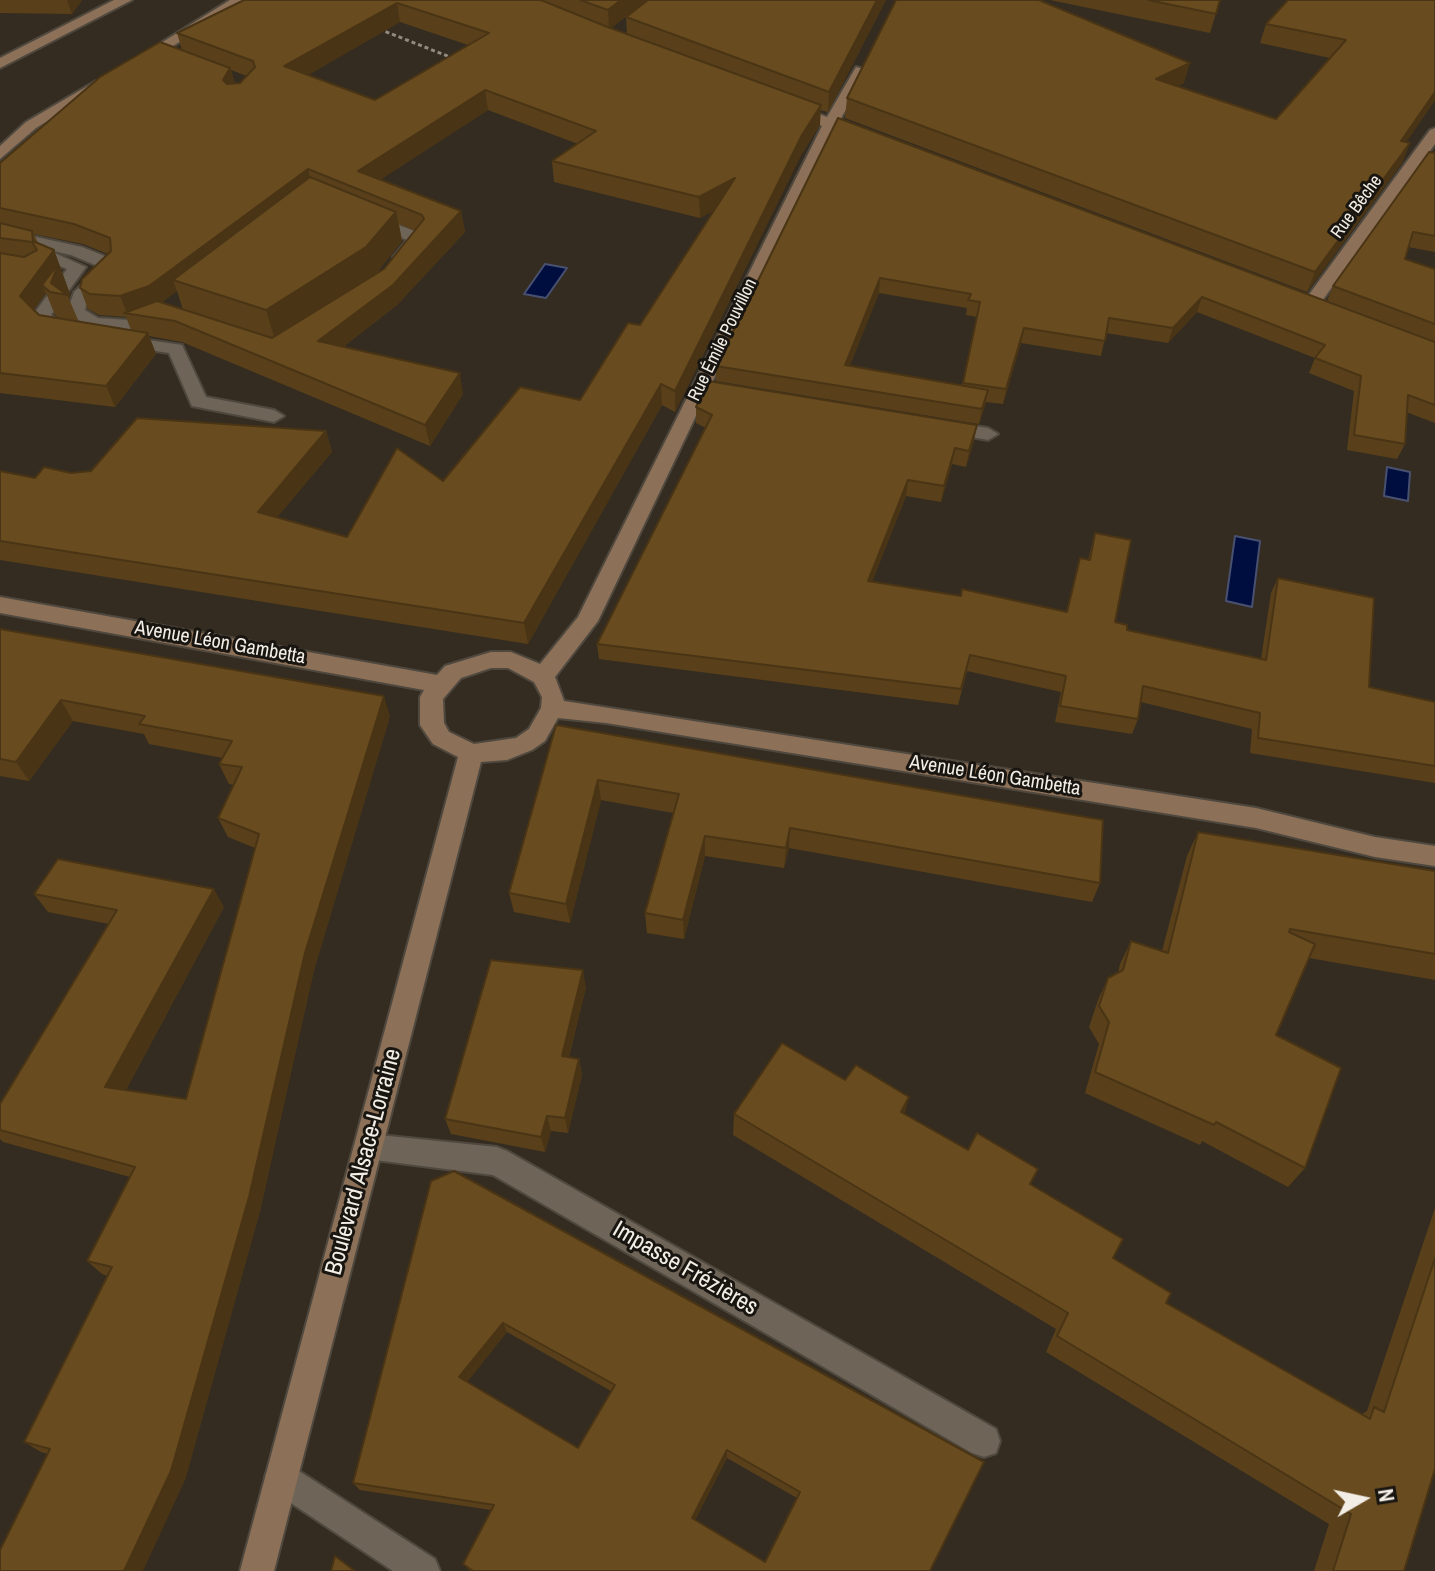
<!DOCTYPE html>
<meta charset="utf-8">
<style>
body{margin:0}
#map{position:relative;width:1435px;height:1571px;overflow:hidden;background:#342c20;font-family:"Archivo Narrow",sans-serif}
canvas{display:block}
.north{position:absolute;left:1323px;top:1459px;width:80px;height:80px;-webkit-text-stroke:6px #191510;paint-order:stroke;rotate:81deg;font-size:22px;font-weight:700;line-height:32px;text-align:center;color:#f2ede5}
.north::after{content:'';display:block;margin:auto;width:28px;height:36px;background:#f2ede5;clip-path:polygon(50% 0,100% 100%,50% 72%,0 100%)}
</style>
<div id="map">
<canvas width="1435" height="1571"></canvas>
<div class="north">N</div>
</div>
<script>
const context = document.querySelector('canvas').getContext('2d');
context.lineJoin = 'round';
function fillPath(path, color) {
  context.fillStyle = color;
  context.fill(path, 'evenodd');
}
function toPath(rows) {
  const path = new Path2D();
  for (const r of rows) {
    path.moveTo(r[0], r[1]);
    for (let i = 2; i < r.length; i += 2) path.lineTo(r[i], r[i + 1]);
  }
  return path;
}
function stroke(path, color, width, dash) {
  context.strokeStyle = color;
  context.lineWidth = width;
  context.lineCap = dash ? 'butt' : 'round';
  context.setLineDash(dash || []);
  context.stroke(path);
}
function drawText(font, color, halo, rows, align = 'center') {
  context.font = font + ' "Archivo Narrow",sans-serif';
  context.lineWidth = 6;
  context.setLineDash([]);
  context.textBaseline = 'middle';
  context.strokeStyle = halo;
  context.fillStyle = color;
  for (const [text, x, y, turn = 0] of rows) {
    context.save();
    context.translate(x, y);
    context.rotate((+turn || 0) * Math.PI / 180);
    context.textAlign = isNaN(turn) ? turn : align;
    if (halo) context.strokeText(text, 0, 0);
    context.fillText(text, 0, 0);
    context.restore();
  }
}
const water = toPath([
 [545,264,567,268,546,298,524,294,545,264],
 [1387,467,1410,472,1408,501,1384,496,1387,467],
 [1235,536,1260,541,1252,607,1226,601,1235,536]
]);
const path = toPath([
 [379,29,455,59]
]);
const lane = toPath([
 [369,214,423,234,425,238,408,261,396,261,393,257,407,240,363,223,363,215,369,214],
 [0,229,82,247,117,261,117,269,88,298,85,310,98,318,129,320,159,310,168,315,131,331,88,327,67,312,74,292,100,267,71,255,0,239,0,229],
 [50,251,86,267,51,315,74,332,65,337,50,334,32,316,67,269,44,260,44,252,50,251],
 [121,336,182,345,206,397,274,410,284,416,274,422,192,406,169,353,115,345,112,341,121,336]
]);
const street = toPath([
 [943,421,988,428,998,434,988,440,936,431,933,427,943,421],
 [369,1134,497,1147,507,1151,996,1429,1000,1441,996,1453,984,1457,972,1453,493,1175,359,1158,355,1148,359,1138,369,1134],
 [282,1460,435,1559,440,1571,393,1571,270,1489,265,1477,270,1465,282,1460]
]);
const secondary = toPath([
 [114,0,132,0,0,68,0,58,114,0],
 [230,0,247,0,144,64,132,61,230,0],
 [856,67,868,70,839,122,872,137,864,142,834,131,820,156,598,621,555,677,564,701,1256,808,1375,837,1435,846,1435,866,1375,857,1256,828,606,723,558,718,545,741,532,750,507,760,481,762,274,1571,240,1571,458,757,433,744,420,725,420,697,424,690,0,613,0,597,437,675,445,666,491,652,511,652,540,664,578,617,822,126,782,108,790,103,827,117,856,67],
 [491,668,508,668,534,682,542,697,541,708,529,729,516,738,474,744,449,732,444,723,443,699,461,678,491,668],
 [96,81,108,84,36,128,0,159,0,146,26,122,96,81],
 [1435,128,1435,144,1317,308,1305,308,1305,300,1430,130,1435,128]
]);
const wall = toPath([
 [0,0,82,0,72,14,0,13],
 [244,0,647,0,611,28,627,34,626,17,886,0,828,112,820,110,820,125,801,155,675,412,662,405,528,644,0,560,0,471,35,478,91,471,326,431,332,452,277,517,347,537,580,400,640,325,715,210,700,218,554,182,552,161,578,144,488,110,381,179,461,211,465,232,397,305,343,347,463,394,430,446,182,342,149,336,156,354,115,407,0,393,0,163,182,50,177,33],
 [400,22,468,45,375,100,308,75],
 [231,70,247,76,240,83,235,84],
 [399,224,415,231,384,269,375,275,402,241],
 [34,234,83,244,108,254,80,288,88,309,99,315,126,317,131,330,79,322,69,299,70,294,54,250,38,243],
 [177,291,183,310,161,303],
 [46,293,55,315,60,319,39,315,33,310],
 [1050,0,1220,0,1210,33],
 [1435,0,1435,100,1406,142,1410,143,1402,163,1307,292,845,118,847,98,1184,83,1178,86,1276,119,1330,58,1260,43,1266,24],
 [838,118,1435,342,1435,423,1406,412,1405,444,1397,459,1347,450,1354,391,1309,373,1315,358,1197,312,1168,343,1106,333,1101,356,1021,343,1003,404,986,402,979,424,716,381,716,366],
 [879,293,967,308,966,315,977,317,962,385,850,365],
 [1435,153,1435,252,1408,247,1405,259,1435,269,1435,342,1327,301,1333,286],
 [696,407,974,441,966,467,952,464,941,502,906,496,872,582,1066,612,1080,558,1088,560,1095,533,1115,622,1127,630,1261,659,1271,593,1278,578,1369,687,1435,702,1435,783,1250,753,1252,729,1141,702,1138,719,1132,734,1055,722,1061,692,967,671,958,705,599,659,597,644,706,428,696,423],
 [0,629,390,716,314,970,260,1211,185,1480,48,1454,41,1452,24,1442,108,1276,102,1274,87,1261,130,1177,3,1142,0,1139,0,1104,109,924,48,912,34,894,224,907,126,1090,186,1099,255,848,228,837,218,818,234,785,229,784,219,764,223,758,149,744,144,734,73,721,29,781,0,776],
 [556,725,1100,883,1092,902,789,848,784,868,705,856,684,939,647,933,645,913,673,813,601,800,570,923,514,912,509,893],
 [1198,832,1435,871,1435,980,1309,958,1276,1035,1305,1168,1288,1187,1202,1141,1200,1145,1085,1093,1099,1044,1089,1027,1098,1000,1108,978,1118,973,1120,964,1131,941,1162,951,1187,856],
 [586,987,569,1057,579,1059,582,1075,568,1133,551,1131,545,1152,451,1134,445,1119],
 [734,1114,905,1114,1030,1184,1113,1258,1166,1303,1362,1414,1367,1411,1435,1208,1435,1469,1404,1571,1314,1571,1329,1524,1046,1352,1056,1329,733,1135],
 [431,1181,930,1571,470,1571,463,1564,491,1510,360,1490,353,1483],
 [507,1332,611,1391,578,1448,467,1382],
 [727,1458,797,1498,765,1562,695,1520]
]);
const shadedWall = toPath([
 [67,0,82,0,72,14],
 [621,0,647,0,609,30,608,10],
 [877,0,886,0,828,112,829,92],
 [397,3,400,22,289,86,284,66],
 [1190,63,1184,83,1151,98,1156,79],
 [230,68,236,87,228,100,223,80],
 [485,90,488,110,363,191,358,171],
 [1435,92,1435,100,1393,162,1401,141],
 [821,105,820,125,801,155,675,412,675,391,802,135],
 [1410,143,1402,163,1307,292,1315,272],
 [308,169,313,190,173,280,177,291,157,306,127,313,120,296],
 [735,178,735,199,700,218,699,197],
 [461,211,465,232,397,305,323,362,318,341],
 [396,212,402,241,373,277,275,340,266,310],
 [54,250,70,294,69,299,67,295,42,285,46,293,29,316,20,296],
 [880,278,879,293,844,380,845,365],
 [1202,297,1197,312,1168,343,1173,328],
 [1024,328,1021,343,1003,404,1006,389],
 [148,333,156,354,115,407,106,386],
 [460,373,463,394,430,446,425,425],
 [661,384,662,405,528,644,524,623],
 [988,390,985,405,979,424,982,409],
 [977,425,974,441,966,467,969,451],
 [326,431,332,452,265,532,258,512],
 [955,448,952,464,941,502,944,486],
 [908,480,906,496,866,597,868,581],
 [384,696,390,716,314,970,260,1211,185,1480,143,1571,124,1571,305,953],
 [61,700,73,721,29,781,16,762],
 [598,780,601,800,570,923,566,904],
 [790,828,789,848,784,868,786,848],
 [705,836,705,856,684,939,683,920],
 [214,889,224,907,119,1103,105,1087],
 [583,970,586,987,565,1072,562,1056],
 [579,1059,582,1075,568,1133,565,1118],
 [909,1097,904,1118,901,1112],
 [547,1116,551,1131,545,1152,541,1137],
 [503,1323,507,1332,464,1386,459,1377],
 [727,1450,727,1458,693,1524,692,1518]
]);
const building = toPath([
 [244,0,541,0,605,26,821,105,802,135,675,391,661,384,524,623,0,541,0,471,35,478,44,467,71,473,91,471,137,418,326,431,258,512,347,537,397,448,443,481,520,387,580,400,628,323,640,325,735,178,699,197,552,161,596,131,485,90,358,171,461,211,393,285,318,341,460,373,425,425,175,321,124,313,157,301,272,338,384,269,424,219,422,215,308,169,149,286,120,296,90,294,80,288,82,279,111,251,110,238,74,224,0,208,0,163,100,77,160,42,230,68,223,80,227,84,240,83,255,67,253,61,177,33,244,0],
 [397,3,489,33,375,100,284,66,397,3],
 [580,0,621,0,608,10,580,0],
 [648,0,877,0,829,92,626,17,648,0],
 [896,0,1039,0,1190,63,1156,79,1276,119,1346,40,1266,24,1288,0,1435,0,1435,92,1401,141,1410,143,1315,272,847,98,896,0],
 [1148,0,1220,0,1216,14,1148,0],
 [838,118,1435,342,1435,405,1408,395,1405,444,1354,435,1361,376,1315,358,1325,345,1202,297,1173,328,1109,318,1105,341,1024,328,1006,389,963,383,980,302,968,300,971,294,880,278,845,365,988,390,982,409,716,366,838,118],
 [1429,152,1435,153,1435,236,1413,232,1405,259,1435,269,1435,324,1333,286,1429,152],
 [310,177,396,212,366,247,266,310,173,280,310,177],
 [0,223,32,231,33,241,54,250,20,296,39,315,148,333,106,386,0,373,0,253,24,257,37,250,32,242,0,238,0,223],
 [58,264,51,283,67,295,50,292,42,285,58,264],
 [708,381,977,425,969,451,955,448,944,486,908,480,868,581,961,596,962,589,1067,612,1080,558,1090,560,1095,533,1131,540,1115,622,1127,625,1127,630,1266,660,1278,578,1374,598,1369,687,1435,702,1435,766,1258,738,1260,713,1143,686,1138,719,1060,706,1066,676,970,655,961,689,597,644,712,415,696,407,708,381],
 [0,629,384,696,305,953,249,1197,171,1471,124,1571,0,1571,0,1550,50,1449,24,1442,112,1267,87,1261,135,1167,0,1130,0,1104,117,910,34,894,58,859,214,889,105,1087,186,1099,259,834,218,818,242,767,219,764,232,741,139,724,145,716,61,700,16,762,0,759,0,629],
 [556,725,1103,820,1100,883,790,828,786,848,705,836,683,920,645,913,679,794,598,780,566,904,509,893,556,725],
 [1198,832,1435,871,1435,954,1290,929,1289,932,1315,944,1276,1035,1341,1068,1305,1168,1216,1122,1214,1125,1095,1072,1109,1022,1099,1006,1108,978,1123,970,1131,941,1168,953,1198,832],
 [491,960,583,970,562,1056,579,1059,565,1118,547,1116,541,1137,445,1119,491,960],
 [782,1043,845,1080,856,1065,909,1097,901,1112,968,1150,977,1133,1038,1169,1030,1184,1123,1239,1113,1258,1171,1293,1166,1303,1370,1419,1374,1407,1384,1412,1435,1258,1435,1469,1404,1571,1333,1571,1351,1514,1057,1336,1068,1313,734,1114,782,1043],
 [454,1171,984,1462,930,1571,473,1571,463,1564,494,1505,353,1483,431,1181,454,1171],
 [503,1323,615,1385,578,1448,459,1377,503,1323],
 [727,1450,800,1492,765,1562,692,1518,727,1450],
 [335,1556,355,1571,331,1571,335,1556]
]);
const farStreetnames = [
 ["Rue Bêche",1357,207,-54],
 ["Rue Émile Pouvillon",723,340,-64]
];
const streetNames = [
 ["Avenue Léon Gambetta",220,643,10],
 ["Avenue Léon Gambetta",995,776,9]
];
const nearStreetnames = [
 ["Boulevard Alsace-Lorraine",364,1162,-75],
 ["Impasse Frézières",685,1269,30]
];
fillPath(water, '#000e3f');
stroke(water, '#495171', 2);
stroke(lane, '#4f483e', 4);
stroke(street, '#4f483e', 4);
stroke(secondary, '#4f483e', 4);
stroke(path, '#918b81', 3, [4, 3]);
fillPath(lane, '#6e6457');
fillPath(street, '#6e6457');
fillPath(secondary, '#8c7058');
fillPath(wall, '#59401a');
fillPath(shadedWall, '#493415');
fillPath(building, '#684b1e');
stroke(building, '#493415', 2);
drawText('18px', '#f2ede5', '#191510', farStreetnames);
drawText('20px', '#f2ede5', '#191510', streetNames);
drawText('24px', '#f2ede5', '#191510', nearStreetnames);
</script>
